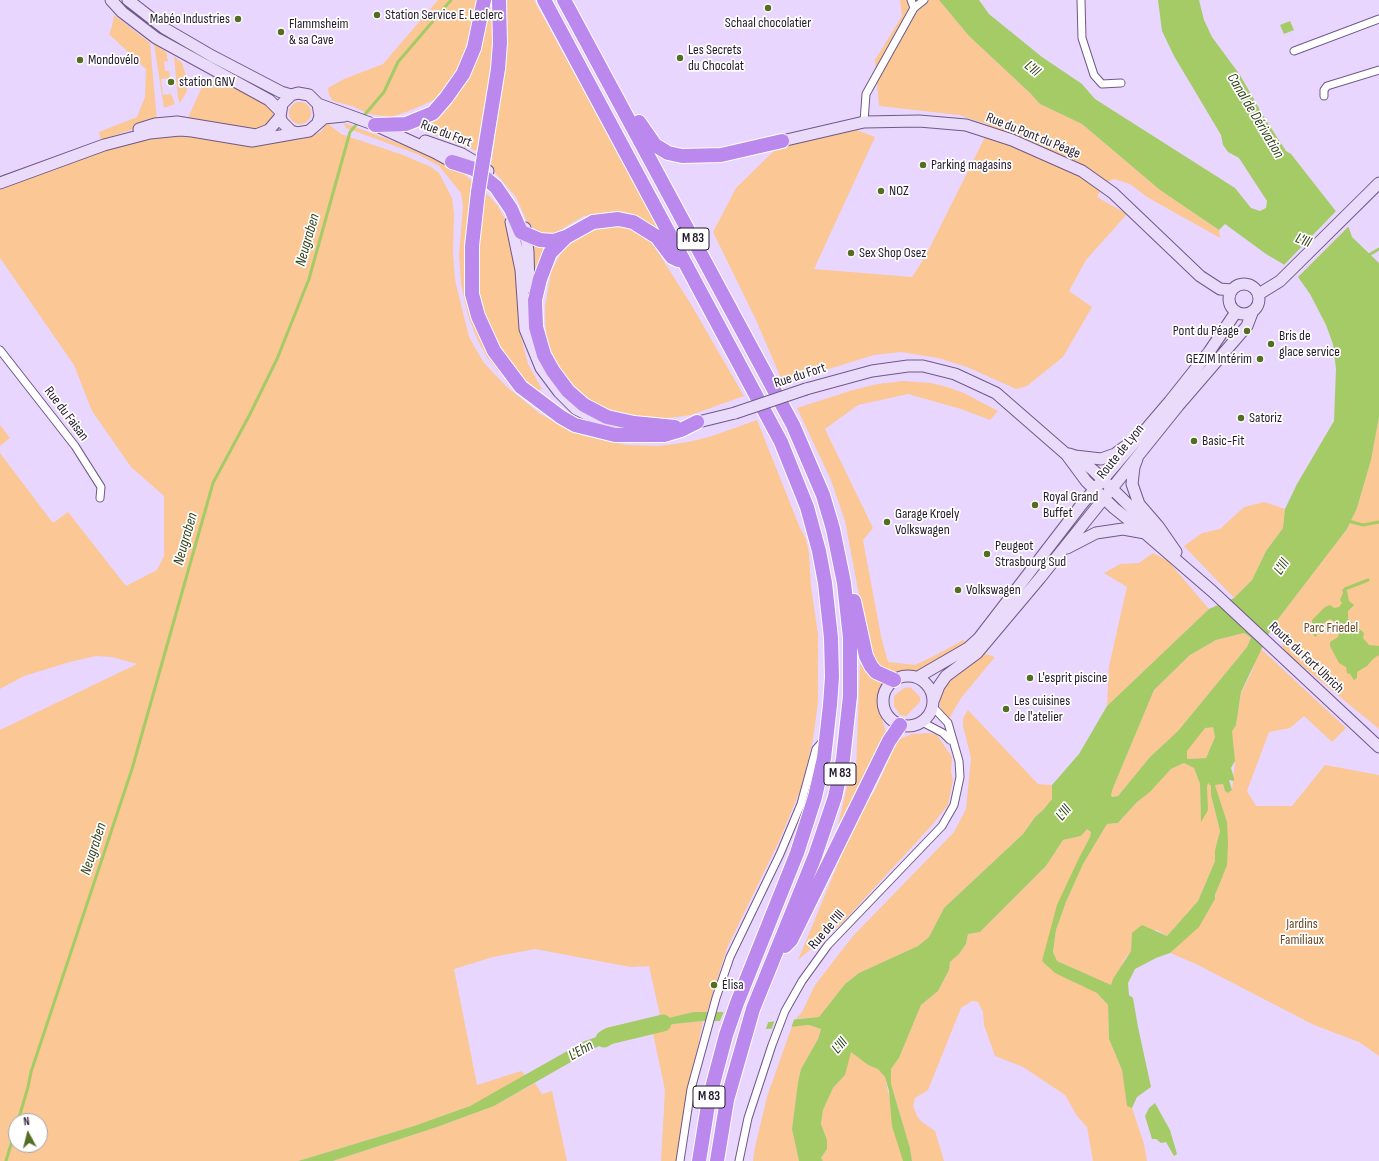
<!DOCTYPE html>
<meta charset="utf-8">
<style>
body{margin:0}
#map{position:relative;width:1379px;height:1161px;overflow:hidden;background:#e9d6ff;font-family:"Sofia Sans Condensed",sans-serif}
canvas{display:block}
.north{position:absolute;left:8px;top:1113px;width:40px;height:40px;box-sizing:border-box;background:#fff;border:1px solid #a7a3ab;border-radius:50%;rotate:353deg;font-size:11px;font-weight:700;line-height:16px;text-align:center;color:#241a2d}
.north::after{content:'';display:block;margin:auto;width:14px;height:18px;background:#546e21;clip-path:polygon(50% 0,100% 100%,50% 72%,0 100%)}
</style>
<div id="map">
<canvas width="1379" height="1161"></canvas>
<div class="north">N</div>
</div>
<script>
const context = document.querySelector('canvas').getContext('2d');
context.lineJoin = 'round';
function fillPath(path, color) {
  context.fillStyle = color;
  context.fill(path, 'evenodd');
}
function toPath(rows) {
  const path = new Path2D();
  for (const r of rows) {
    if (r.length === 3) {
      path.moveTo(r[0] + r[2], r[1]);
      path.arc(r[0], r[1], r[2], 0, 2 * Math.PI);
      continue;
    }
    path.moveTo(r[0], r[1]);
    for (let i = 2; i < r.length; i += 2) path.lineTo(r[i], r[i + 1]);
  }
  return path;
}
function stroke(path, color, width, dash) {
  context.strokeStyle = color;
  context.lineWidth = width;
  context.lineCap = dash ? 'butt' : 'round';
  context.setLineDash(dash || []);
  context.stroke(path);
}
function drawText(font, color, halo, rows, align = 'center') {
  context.font = font + ' "Sofia Sans Condensed",sans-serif';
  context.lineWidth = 3.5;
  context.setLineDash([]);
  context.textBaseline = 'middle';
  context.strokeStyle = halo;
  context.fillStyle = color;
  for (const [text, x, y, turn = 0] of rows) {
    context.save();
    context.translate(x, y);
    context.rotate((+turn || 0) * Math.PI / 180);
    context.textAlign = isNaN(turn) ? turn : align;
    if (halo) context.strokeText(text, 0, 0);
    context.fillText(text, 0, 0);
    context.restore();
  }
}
const green = toPath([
 [438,0,480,0,476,19,459,67,450,84,434,100,409,111,391,117,369,114,352,106,333,101,329,95,328,88,344,79,383,64],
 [505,0,534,0,660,231,637,216,621,212,584,216,555,233,541,233,528,224,516,197,491,168,498,112],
 [900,0,939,0,969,36,1030,93,1040,104,1082,124,1160,190,1219,230,1220,238,1147,197,1130,184,1114,179,1105,183,1097,197,1127,214,1086,260,1069,291,1092,307,1063,357,1027,386,1016,389,967,367,938,358,901,352,874,355,783,383,756,320,713,232,736,188,787,138,846,126,875,137,814,269,912,277,925,257,990,127,986,124,959,115,879,106,875,60,902,16],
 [489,4,493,5,495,47,477,151,418,129,433,121,442,112,477,59,486,28],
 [114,15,150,43,157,121,101,140,99,132,137,117,145,97,146,69,109,34,112,26],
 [154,44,166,52,168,61,164,62,165,71,169,71,170,78,161,79,163,95,171,94,175,104,164,108],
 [174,56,182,63,187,79,187,91,180,103,178,98],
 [221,78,264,103,272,110,274,117,262,132,187,120,202,87,210,80],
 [300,113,11],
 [327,123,341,134,403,155,431,167,439,173,452,198,454,214,453,252,455,280,469,337,484,363,507,387,539,413,565,428,585,436,627,445,659,446,688,442,709,437,757,420,800,528,806,539,809,553,811,587,818,634,818,702,813,739,802,786,780,839,727,948,707,1012,693,1012,661,1020,649,966,630,967,535,949,493,957,454,969,477,1085,521,1071,526,1076,470,1106,414,1126,298,1161,0,1161,0,730,137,664,112,657,96,656,70,662,24,676,0,689,0,453,53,523,68,512,126,586,157,570,164,556,164,496,131,467,92,411,74,365,0,258,0,188,130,141,175,134,301,139,321,132],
 [16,1121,40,1121,40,1145,16,1145],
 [344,123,430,155,461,171,473,182,465,264,502,372,501,374,487,357,477,339,468,315,461,284,459,255,463,206,461,193,439,166,417,154,346,128],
 [484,191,498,206,510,228,514,248,520,333,528,364,542,389,535,393,508,362,492,335,480,307,475,242],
 [616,225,632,228,643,234,654,246,689,301,744,396,691,415,655,420,629,415,599,406,584,396,559,370,546,341,545,307,551,272,565,245,597,227],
 [530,241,552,246,533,281],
 [903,381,931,383,947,387,964,393,998,411,990,420,961,409,908,394,858,405,825,429,873,528,863,540,881,636,888,662,915,665,936,655,963,640,970,644,917,673,903,674,880,667,870,653,845,521,831,480,797,408,853,390,877,384],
 [1379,417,1379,729,1284,651,1280,635,1272,627,1347,529,1357,508,1371,460],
 [0,425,10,438,0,446],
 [1264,502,1285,509,1283,528,1266,551,1252,580,1234,598,1184,546,1202,533,1220,529,1244,507],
 [1153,553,1168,561,1209,609,1107,706,1109,666,1127,587,1104,573,1120,564,1139,563],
 [1244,633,1251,639,1247,647,1178,731,1150,757,1118,796,1113,797,1111,795,1113,788,1154,690,1190,655,1216,640],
 [1260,648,1346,728,1332,742,1304,716,1290,728,1269,732,1247,791,1256,806,1292,806,1325,765,1379,775,1379,1056,1359,1042,1314,1025,1196,964,1170,953,1199,926,1215,899,1227,822,1215,785,1223,784,1225,791,1228,793,1232,790,1235,761,1231,730,1236,725,1241,693,1252,671],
 [983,653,995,657,961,698,949,719,940,707,939,700,945,681],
 [860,663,871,673,883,679,877,701,886,733,854,799,838,825,851,770,856,770],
 [910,687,920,697,920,702,906,716,900,715,894,706,894,696,904,688],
 [968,710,1038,784,1052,785,1052,799,1043,810,1035,817,1023,834,944,908,929,937,918,946,859,973,845,984,819,1017,796,1019,802,1012,815,985,853,936,954,832,966,809,971,758,963,726,963,718],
 [1213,726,1215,737,1206,758,1187,759,1187,751,1205,727],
 [929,733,937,735,952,757,951,772,953,780,948,805,932,825,843,922,798,960,856,820,875,790,887,764,891,746,899,739,912,734],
 [1184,763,1194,768,1200,784,1201,821,1208,783,1211,786,1211,795,1220,831,1215,850,1215,861,1198,901,1167,936,1157,930,1132,933,1131,951,1124,960,1112,986,1057,961,1053,952,1056,930,1066,902,1083,864,1107,824,1118,823,1137,802,1150,792,1171,769],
 [1087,829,1091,832,1090,837,1042,961,1097,993,1108,1005,1109,1039,1122,1070,1127,1105,1132,1108,1144,1144,1147,1161,1093,1161,1087,1127,1077,1116,1065,1095,1023,1067,995,1056,984,1025,983,1012,978,1002,972,1001,961,1008,928,1090,915,1098,913,1106,917,1116,922,1122,935,1131,944,1161,912,1161,910,1148,891,1084,891,1069,899,1058,921,1005,938,991,949,970,950,962,959,954,966,944,968,934,980,932,1046,866,1063,840,1081,836],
 [703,1021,684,1116,678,1161,661,1161,665,1090,652,1029,674,1024],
 [809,1025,821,1029,818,1039,801,1069,798,1082,792,1129,799,1161,753,1161,755,1147,767,1097,792,1026],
 [850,1051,868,1065,878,1069,885,1077,903,1161,823,1161,821,1158,827,1149,827,1140,821,1124,823,1110,833,1088,845,1075],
 [535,1083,542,1094,552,1091,567,1161,333,1161,437,1127,494,1106]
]);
const water = toPath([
 [939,0,979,0,989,14,1042,57,1082,84,1095,99,1235,188,1251,208,1260,211,1266,208,1267,201,1239,158,1228,152,1223,145,1221,135,1174,56,1162,31,1158,0,1199,0,1204,20,1212,37,1240,75,1264,117,1286,151,1291,154,1349,228,1352,237,1379,263,1379,417,1371,460,1357,508,1347,529,1272,627,1241,692,1236,725,1232,731,1235,761,1231,768,1234,778,1234,781,1229,780,1232,790,1228,793,1225,791,1223,784,1215,785,1227,822,1228,843,1227,865,1215,895,1215,899,1199,927,1170,953,1156,958,1135,969,1128,983,1129,995,1133,998,1138,1027,1151,1087,1137,1097,1132,1108,1127,1106,1122,1070,1109,1039,1108,1005,1097,993,1055,973,1042,961,1057,905,1078,860,1090,837,1091,832,1087,829,1081,836,1063,840,1046,866,980,932,968,934,966,944,959,954,950,962,949,970,938,991,921,1005,899,1058,891,1069,891,1084,910,1148,912,1161,903,1161,892,1126,889,1091,885,1077,878,1069,868,1065,851,1052,845,1075,833,1088,823,1110,821,1124,827,1140,827,1149,821,1158,823,1161,799,1161,792,1129,798,1082,801,1069,818,1039,821,1029,809,1025,767,1029,719,1021,703,1021,674,1024,641,1032,640,1025,693,1012,722,1012,769,1022,819,1017,845,984,859,973,918,946,929,937,944,908,1023,834,1035,817,1043,810,1052,799,1052,785,1079,754,1107,706,1209,609,1234,598,1252,580,1266,551,1283,528,1285,509,1297,484,1334,421,1336,369,1333,344,1326,325,1310,294,1298,277,1283,264,1266,254,1225,224,1219,230,1160,190,1082,124,1040,104,1030,93,969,36],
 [1244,633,1251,638,1247,647,1178,731,1150,757,1118,796,1112,797,1111,795,1113,788,1154,690,1190,655,1216,640],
 [1213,727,1215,737,1206,758,1187,759,1187,751,1205,728],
 [1184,763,1194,768,1200,784,1201,822,1208,810,1207,788,1208,783,1211,786,1211,795,1220,831,1215,850,1215,861,1198,901,1167,936,1142,925,1132,933,1131,951,1113,979,1111,985,1057,961,1053,952,1056,930,1066,902,1083,864,1107,824,1118,823,1137,802,1150,792,1171,769],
 [1290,21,1294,30,1284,34,1280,25],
 [1344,589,1347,591,1349,601,1354,605,1348,611,1348,619,1364,633,1363,638,1369,645,1379,646,1379,655,1373,659,1367,666,1357,672,1357,678,1354,680,1350,674,1347,673,1346,667,1339,663,1330,646,1330,642,1338,637,1340,628,1338,624,1330,619,1325,622,1321,626,1316,637,1314,636,1312,630,1312,620,1325,607,1330,605,1334,608,1339,607,1342,603,1340,600,1343,593,1342,590],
 [625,1027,626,1035,604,1043,494,1106,437,1127,333,1161,298,1161,414,1126,470,1106,585,1041],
 [1155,1103,1170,1130,1177,1154,1174,1156,1166,1142,1161,1143,1156,1139,1152,1139,1145,1116,1149,1108]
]);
const pier = toPath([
 [1337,210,1350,225,1296,279,1283,266],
 [724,1011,769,1020,765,1031,719,1023],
 [795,1017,791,1028,771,1031,775,1019]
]);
const stream = toPath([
 [1367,256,1379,249],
 [1348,521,1363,525,1379,522],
 [1345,589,1368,580],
 [18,1121,28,1087,31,1072,132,769,213,483,249,416,277,359,309,279,350,132,384,92,398,62,451,0],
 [6,1161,16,1128]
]);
const river = toPath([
 [604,1039,609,1036,663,1023]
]);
const street = toPath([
 [911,0,914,8],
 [1081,0,1082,38,1094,75,1102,84,1121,83],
 [1294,51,1379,19],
 [1324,96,1324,90,1327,86,1379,70],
 [864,122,866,94,914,8,924,0],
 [0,350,75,446,101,487,100,498],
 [922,722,943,733,950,740,952,738],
 [680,1161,691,1089,716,998,730,957,780,854,801,804,816,749,824,740],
 [739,1161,748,1118,772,1045,785,1011,802,981,828,945,942,826,954,805,960,777,959,761,948,723,933,707]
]);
const secondary = toPath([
 [111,0,122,12,156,38,269,100,280,111],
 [128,0,164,28,212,56,281,92,291,95],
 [318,104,381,127],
 [318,122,320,116,318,104,309,95,298,93,291,95,282,104,280,117,282,122,291,131,297,133,309,131,324,118,344,116],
 [375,125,434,152,458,165],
 [139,129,155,124,177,122,256,135,269,130,280,117],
 [425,141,462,154,479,164,488,171],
 [782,141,864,122,919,121,966,125,1012,140,1082,171,1113,193,1200,276,1220,289,1232,290],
 [0,183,104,145,150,133,180,130,192,131,252,141,297,133],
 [511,222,521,270,525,329,541,368,559,392,576,409,606,424,638,429],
 [525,228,528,252,529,287],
 [1244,299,15],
 [1259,294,1280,281,1379,183],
 [806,389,872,371,908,366,923,366,955,374,996,393,1066,454,1086,481,1114,508,1145,533,1212,591,1379,747],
 [690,424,735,413],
 [1069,454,1075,456,1093,470,1162,538],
 [1075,456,1101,459,1115,454,1130,443],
 [1137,459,1134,467,1132,484,1139,504,1158,526,1176,552],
 [1067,548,1096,533,1123,529,1145,533],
 [908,701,25],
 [918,677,968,648,979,638,1082,504,1170,401,1209,352,1236,312],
 [934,699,939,686,946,676,977,653,1040,578,1178,406,1247,326,1252,313]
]);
const highway = toPath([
 [544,0,781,442,807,507,819,551,825,583,831,638,832,677,830,705,824,758,815,797,797,853,737,1003,726,1035,709,1099,699,1161],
 [564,0,793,425,823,495,833,529,844,583,850,638,850,696,843,759,835,797,815,856,753,1009,727,1100,717,1161],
 [639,122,655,145,668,153,682,156,721,155,782,141],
 [375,125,406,124,433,113,446,98,463,74,474,48,484,0],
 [484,155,498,69,500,43,499,0],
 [452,162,474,169,496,187,511,209,521,232,540,240,554,241,566,237],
 [478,192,472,246,472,294,478,316,494,351,521,387,561,417,575,425,615,435,664,435,681,430,697,422],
 [675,427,634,423,607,417,584,405,568,391,553,371,544,355,536,327,535,300,540,279,550,253,566,237,593,222,618,219,633,222,657,237,672,257,678,260],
 [854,601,866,656,871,666,876,672,894,680],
 [785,946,791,940,889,741,900,725]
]);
const secondaryBridge = toPath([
 [735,413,806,389]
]);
const highwayBridge = toPath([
 [478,192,484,155]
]);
const markers = [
 [768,8,4,"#546e21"],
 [377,15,4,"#546e21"],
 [238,19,4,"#546e21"],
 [281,32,4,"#546e21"],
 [680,58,4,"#546e21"],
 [80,60,4,"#546e21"],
 [171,82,4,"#546e21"],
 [923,165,4,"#546e21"],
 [881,191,4,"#546e21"],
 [851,253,4,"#546e21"],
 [1247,331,4,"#546e21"],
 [1271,344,4,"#546e21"],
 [1260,359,4,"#546e21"],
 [1241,418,4,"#546e21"],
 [1194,441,4,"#546e21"],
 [1035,505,4,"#546e21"],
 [887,522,4,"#546e21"],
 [987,554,4,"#546e21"],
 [958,590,4,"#546e21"],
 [1030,678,4,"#546e21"],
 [1006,709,4,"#546e21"],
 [714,985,4,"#546e21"]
];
const shields = [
 [693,239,32],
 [840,774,32],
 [709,1097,32]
];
const shieldNames = [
 ["M 83",693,239],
 ["M 83",840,774],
 ["M 83",709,1097]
];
const poiNames = [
 ["Station Service E. Leclerc",385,15],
 ["Mabéo Industries",230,19,"right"],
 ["Schaal chocolatier",768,23,"center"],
 ["Flammsheim",289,24],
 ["& sa Cave",289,40],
 ["Les Secrets",688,50],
 ["du Chocolat",688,66],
 ["Mondovélo",88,60],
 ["station GNV",179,82],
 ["Parking magasins",931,165],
 ["NOZ",889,191],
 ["Sex Shop Osez",859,253],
 ["Pont du Péage",1239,331,"right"],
 ["Bris de",1279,336],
 ["glace service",1279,352],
 ["GEZIM Intérim",1252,359,"right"],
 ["Satoriz",1249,418],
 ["Basic-Fit",1202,441],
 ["Royal Grand",1043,497],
 ["Buffet",1043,513],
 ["Garage Kroely",895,514],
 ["Volkswagen",895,530],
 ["Peugeot",995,546],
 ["Strasbourg Sud",995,562],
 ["Volkswagen",966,590],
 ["L'esprit piscine",1038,678],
 ["Les cuisines",1014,701],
 ["de l'atelier",1014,717],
 ["Élisa",722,985]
];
const streetNames = [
 ["Rue du Fort",446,134,21],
 ["Rue du Pont du Péage",1033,136,22],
 ["Rue du Fort",800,376,-18],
 ["Rue du Faisan",66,414,53],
 ["Route de Lyon",1121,452,-51],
 ["Route du Fort Uhrich",1306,658,43],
 ["Rue de l'Ill",827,930,-49]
];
const parkNames = [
 ["Parc Friedel",1331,628],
 ["Jardins",1302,924],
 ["Familiaux",1302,940]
];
const waterNames = [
 ["L'Ill",1032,69,39],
 ["Canal de Dérivation",1255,116,59],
 ["Neugraben",308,240,-74],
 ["L'Ill",1303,241,22],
 ["Neugraben",186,539,-74],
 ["L'Ill",1282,567,-55],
 ["L'Ill",1064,813,-50],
 ["Neugraben",94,849,-72],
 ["L'Ill",840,1046,-48],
 ["L'Ehn",581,1051,-29]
];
fillPath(green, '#fac795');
fillPath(water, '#a4cb65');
fillPath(pier, '#e9d6ff');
stroke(stream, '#a4cb65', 3);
stroke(river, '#a4cb65', 17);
stroke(street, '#6f5986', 9);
stroke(secondary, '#6f5986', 13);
stroke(highway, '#fff', 16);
stroke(street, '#fff', 7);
stroke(secondary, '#ebdbfa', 11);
stroke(highway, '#bb88ed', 14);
stroke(secondaryBridge, '#6f5986', 13, []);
stroke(highwayBridge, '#fff', 16, []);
stroke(secondaryBridge, '#ebdbfa', 11);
stroke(highwayBridge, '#bb88ed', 14);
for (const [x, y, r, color] of markers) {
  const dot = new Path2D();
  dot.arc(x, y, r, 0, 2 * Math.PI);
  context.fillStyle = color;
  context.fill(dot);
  stroke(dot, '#fff', 1.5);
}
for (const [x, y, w] of shields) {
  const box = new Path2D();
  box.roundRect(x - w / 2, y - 11, w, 22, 3);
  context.fillStyle = '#fff';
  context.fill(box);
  stroke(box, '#241a2d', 1);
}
drawText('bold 13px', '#241a2d', null, shieldNames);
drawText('14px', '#241a2d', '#fff', poiNames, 'left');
drawText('14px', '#241a2d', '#fff', streetNames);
drawText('14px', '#6a4926', '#fff', parkNames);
drawText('italic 15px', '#324218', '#fff', waterNames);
</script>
